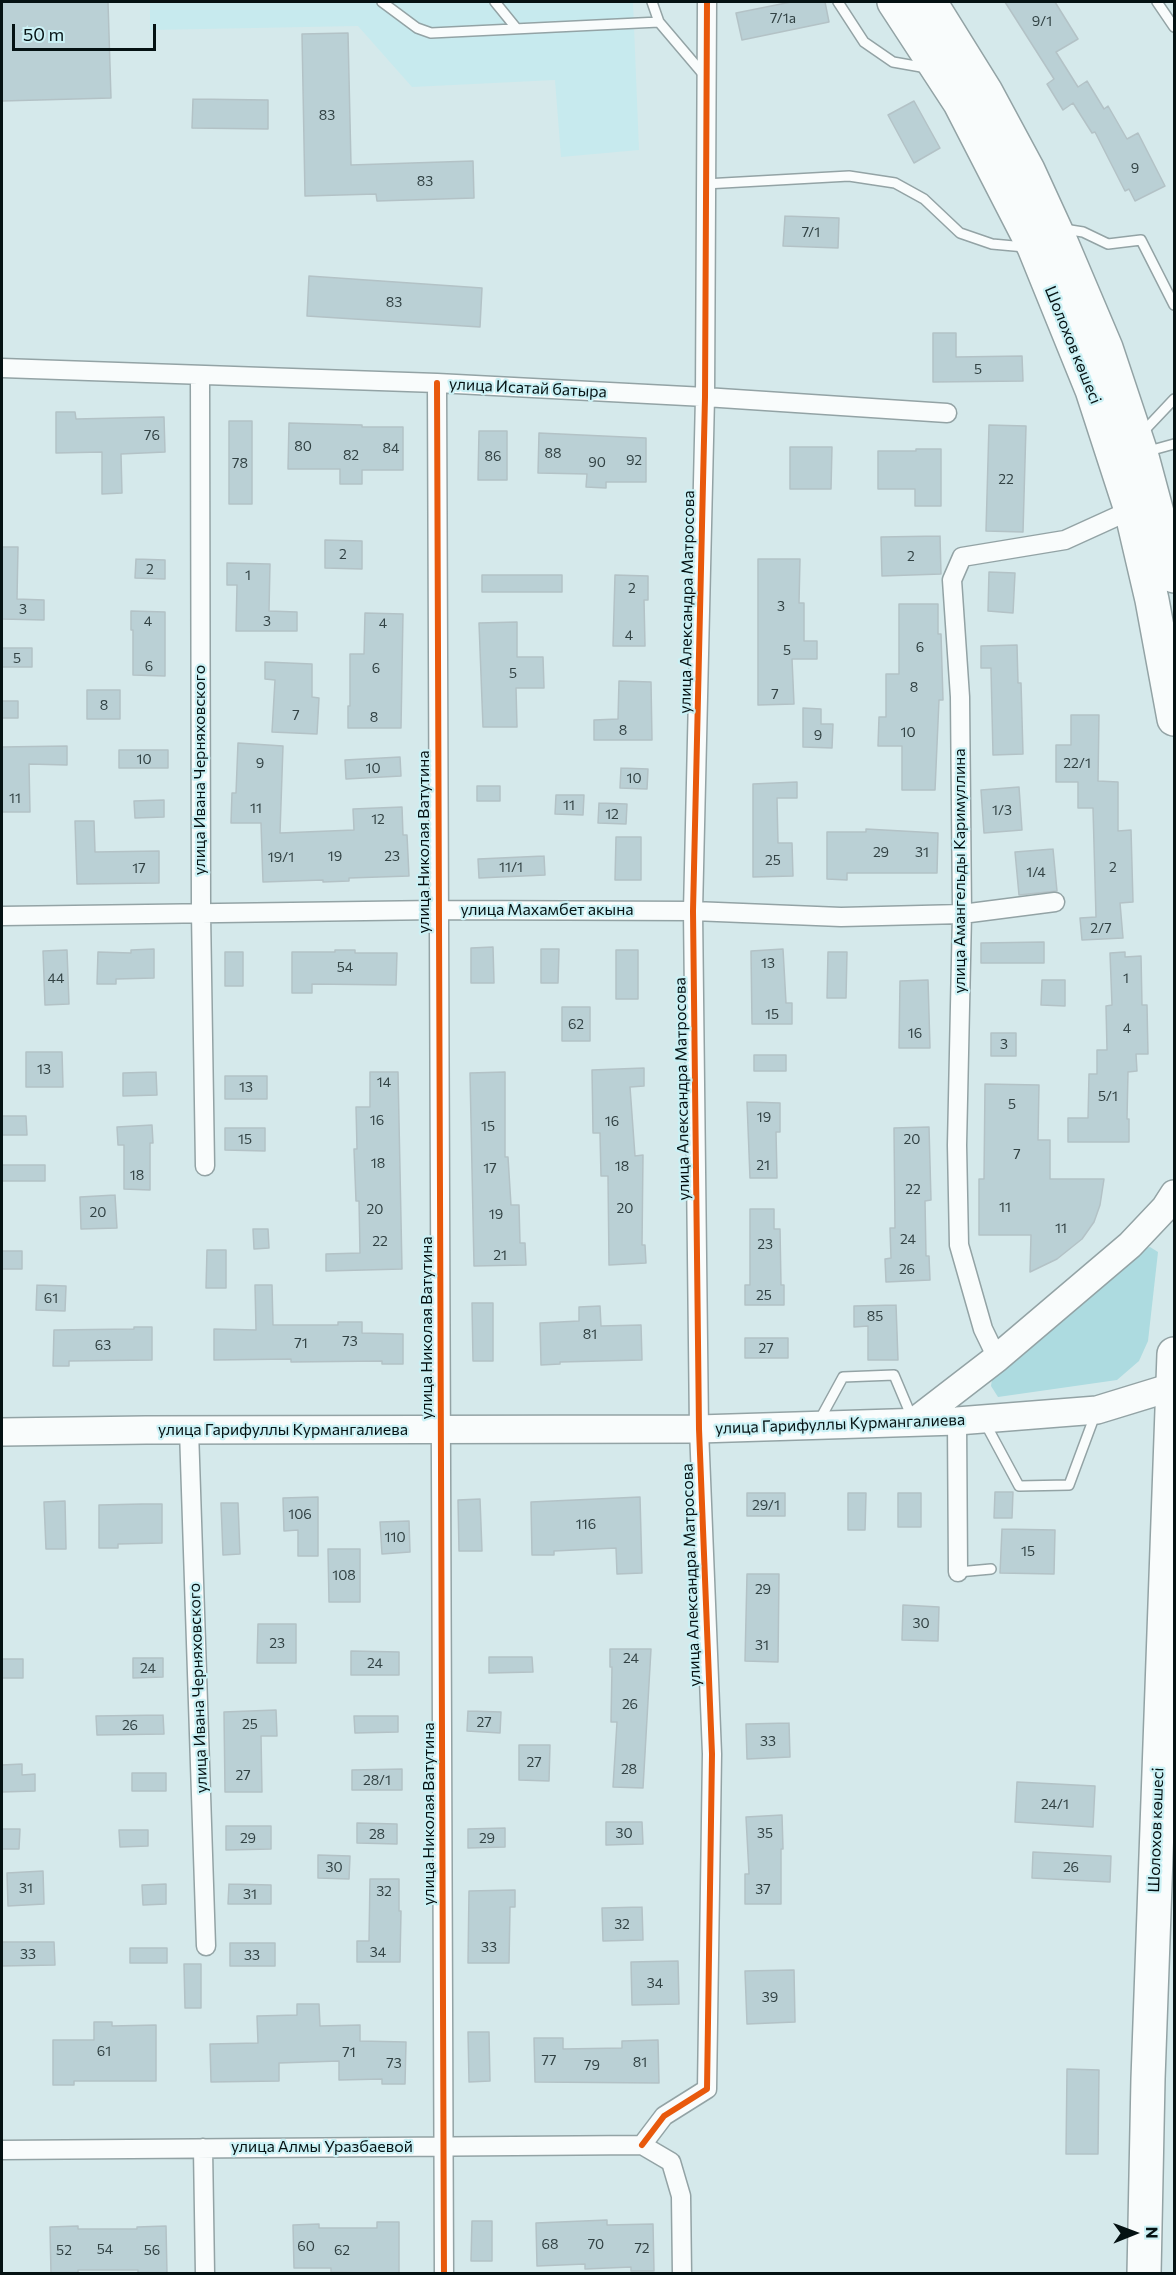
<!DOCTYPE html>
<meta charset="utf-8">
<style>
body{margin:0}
#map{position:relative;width:1176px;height:2275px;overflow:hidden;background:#d5e9eb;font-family:Commissioner,sans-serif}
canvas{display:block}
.frame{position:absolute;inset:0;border:3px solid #051213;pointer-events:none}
.north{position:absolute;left:1104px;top:2203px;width:60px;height:60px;-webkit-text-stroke:4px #cbf1f5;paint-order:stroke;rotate:89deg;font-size:16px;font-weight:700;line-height:24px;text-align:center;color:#051213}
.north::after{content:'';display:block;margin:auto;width:21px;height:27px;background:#051213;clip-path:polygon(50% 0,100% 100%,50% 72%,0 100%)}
.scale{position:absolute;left:12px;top:24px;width:144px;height:27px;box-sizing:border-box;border:3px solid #051213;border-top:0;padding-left:8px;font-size:18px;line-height:21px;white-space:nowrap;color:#051213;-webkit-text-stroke:4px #cbf1f5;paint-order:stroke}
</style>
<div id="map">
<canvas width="1176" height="2275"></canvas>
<div class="frame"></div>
<div class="north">N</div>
<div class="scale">50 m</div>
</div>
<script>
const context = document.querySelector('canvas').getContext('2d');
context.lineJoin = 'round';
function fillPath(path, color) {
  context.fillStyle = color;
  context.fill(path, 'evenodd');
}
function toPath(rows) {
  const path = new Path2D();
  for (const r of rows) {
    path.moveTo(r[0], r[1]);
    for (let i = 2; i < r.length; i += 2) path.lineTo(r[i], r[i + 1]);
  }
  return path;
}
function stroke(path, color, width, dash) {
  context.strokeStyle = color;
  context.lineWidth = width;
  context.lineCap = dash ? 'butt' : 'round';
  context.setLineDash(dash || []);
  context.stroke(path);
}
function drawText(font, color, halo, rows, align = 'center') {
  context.font = font + ' Commissioner,sans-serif';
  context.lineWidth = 4.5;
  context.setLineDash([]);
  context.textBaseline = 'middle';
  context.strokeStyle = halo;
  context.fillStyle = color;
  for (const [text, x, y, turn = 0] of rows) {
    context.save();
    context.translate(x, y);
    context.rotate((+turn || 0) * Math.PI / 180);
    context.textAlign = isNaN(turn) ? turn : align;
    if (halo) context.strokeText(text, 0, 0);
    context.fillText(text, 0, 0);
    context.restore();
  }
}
const built = toPath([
 [150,2,633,2,639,150,561,157,555,80,412,87,358,26,150,30]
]);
const green = toPath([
 [1150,1247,1158,1252,1148,1341,1139,1361,1117,1380,998,1397,991,1386,993,1373,1137,1250]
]);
const building = toPath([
 [2,2,108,2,111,98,2,101,2,2],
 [791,2,825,2,829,22,742,40,736,13,791,2],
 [1005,2,1055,2,1078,39,1056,52,1078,87,1087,81,1104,109,1108,106,1127,139,1138,133,1165,186,1135,201,1129,189,1125,191,1095,132,1092,133,1073,103,1063,110,1047,84,1054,79,1005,2],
 [348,33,351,165,473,161,474,198,377,201,376,194,305,196,302,34,348,33],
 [193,99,268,100,268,129,192,128,193,99],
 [914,101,940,148,914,163,888,115,914,101],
 [785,216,839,218,838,248,783,246,785,216],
 [309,276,482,288,480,327,307,316,309,276],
 [933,333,956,333,956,357,1022,356,1023,381,933,382,933,333],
 [56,412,75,412,76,419,164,417,165,452,121,454,122,493,102,494,102,452,56,453,56,412],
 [229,421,252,421,252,504,229,504,229,421],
 [289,423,362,425,362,427,403,427,403,470,362,470,362,484,340,484,340,469,288,469,289,423],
 [989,425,1026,426,1023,532,986,531,989,425],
 [479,431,507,431,507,480,478,480,479,431],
 [539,433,646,438,646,482,606,482,606,488,586,487,587,474,538,473,539,433],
 [790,447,832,447,831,489,790,489,790,447],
 [916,449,941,449,941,506,915,506,915,489,878,489,878,451,916,451,916,449],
 [940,536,941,574,882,576,881,537,940,536],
 [325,540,362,541,362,569,325,568,325,540],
 [2,547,18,547,17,599,44,600,44,620,2,619,2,547],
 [136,559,165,560,165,579,135,578,136,559],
 [758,559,800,559,799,603,804,603,804,641,817,641,817,659,792,659,794,704,758,705,758,559],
 [227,563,270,564,269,611,297,612,297,631,236,631,237,585,227,585,227,563],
 [989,572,1015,573,1013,613,988,611,989,572],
 [482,575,562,575,562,592,482,592,482,575],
 [615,575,648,576,648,600,644,600,645,646,613,646,615,575],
 [899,604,938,604,938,634,941,634,943,700,939,700,935,790,902,790,902,746,878,746,879,717,886,717,886,674,899,674,899,604],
 [131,611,165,612,165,676,133,675,133,630,131,630,131,611],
 [365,613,403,614,401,728,348,728,348,706,350,706,350,654,364,654,365,613],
 [517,622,517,657,543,657,544,688,516,688,517,727,483,727,479,623,517,622],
 [1017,645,1018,683,1021,683,1023,754,993,755,991,668,981,668,981,646,1017,645],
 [2,648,32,648,32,667,2,667,2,648],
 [265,662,312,664,312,697,319,698,317,734,272,732,275,680,265,679,265,662],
 [619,681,651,682,652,740,594,740,594,720,618,719,619,681],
 [87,690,120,690,120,719,87,719,87,690],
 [2,701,18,701,18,718,2,718,2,701],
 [803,708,821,709,821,724,833,724,832,748,803,747,803,708],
 [1071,715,1099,715,1098,781,1118,782,1118,831,1131,830,1133,902,1120,903,1123,938,1082,940,1080,918,1096,917,1093,808,1078,808,1078,782,1056,782,1056,745,1071,745,1071,715],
 [238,743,283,746,280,833,354,830,353,809,402,807,403,835,407,835,409,876,349,878,349,881,323,882,323,880,263,882,261,823,231,823,232,793,236,793,238,743],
 [67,746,67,765,29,764,30,812,2,812,2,747,67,746],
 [119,750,168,750,168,768,119,768,119,750],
 [400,757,401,776,346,779,345,760,400,757],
 [621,768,648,769,647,789,620,788,621,768],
 [797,782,797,798,777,798,778,843,792,843,793,876,753,877,753,784,797,782],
 [477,786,500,786,500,801,477,801,477,786],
 [1019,787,1022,830,984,833,981,790,1019,787],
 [556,795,584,795,583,815,555,814,556,795],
 [164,800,164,817,135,818,134,801,164,800],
 [599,803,627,804,626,824,598,823,599,803],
 [75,821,94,821,95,852,159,851,159,883,77,884,75,821],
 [866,829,938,833,937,873,847,873,847,880,827,879,827,832,866,832,866,829],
 [616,837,641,837,641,880,615,880,616,837],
 [1053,849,1057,891,1019,895,1015,852,1053,849],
 [544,856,545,875,479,878,478,859,544,856],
 [1044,942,1044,963,981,963,981,943,1044,942],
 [493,947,494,983,471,983,471,948,493,947],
 [154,949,154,978,116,979,116,984,97,984,98,952,131,953,131,950,154,949],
 [541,949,559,949,558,983,541,983,541,949],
 [783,949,786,1003,792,1003,792,1024,752,1024,751,951,783,949],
 [67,950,69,1004,45,1005,43,951,67,950],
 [335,950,355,950,355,953,397,953,396,985,312,984,312,993,292,993,292,952,335,952,335,950],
 [616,950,638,950,638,999,616,999,616,950],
 [225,952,243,952,243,986,225,986,225,952],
 [828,952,847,952,846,998,827,998,828,952],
 [1125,952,1125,957,1141,956,1142,1005,1147,1005,1148,1054,1136,1054,1137,1071,1128,1072,1127,1119,1129,1119,1129,1142,1068,1142,1068,1118,1088,1118,1089,1074,1097,1074,1097,1050,1107,1050,1106,1006,1112,1005,1110,953,1125,952],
 [928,980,930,1048,899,1048,900,981,928,980],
 [1042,980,1065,980,1065,1006,1041,1005,1042,980],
 [562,1007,590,1007,590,1041,562,1041,562,1007],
 [991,1033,1016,1033,1016,1056,991,1056,991,1033],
 [26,1052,62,1052,63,1087,26,1087,26,1052],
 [754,1055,786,1055,786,1071,754,1071,754,1055],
 [644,1068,644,1086,630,1087,635,1156,643,1155,642,1245,645,1245,646,1263,609,1265,608,1176,601,1176,600,1133,593,1133,592,1070,644,1068],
 [156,1072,157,1095,123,1096,123,1073,156,1072],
 [370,1072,398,1072,402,1269,326,1271,326,1254,360,1253,359,1201,356,1201,354,1149,357,1149,356,1107,370,1107,370,1072],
 [505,1072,505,1157,508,1157,511,1205,519,1205,520,1243,525,1243,526,1265,474,1266,470,1073,505,1072],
 [225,1076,267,1076,267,1099,225,1099,225,1076],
 [985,1084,1039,1085,1038,1140,1050,1140,1050,1179,1104,1179,1100,1205,1094,1222,1082,1239,1057,1259,1030,1272,1031,1235,979,1235,979,1179,984,1179,985,1084],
 [747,1102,780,1103,780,1132,776,1132,777,1178,750,1178,747,1102],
 [2,1116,26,1116,27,1135,2,1135,2,1116],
 [152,1125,153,1143,150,1143,150,1190,124,1189,124,1145,118,1145,117,1127,152,1125],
 [929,1127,931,1200,925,1201,926,1256,929,1256,930,1280,886,1282,885,1259,891,1258,890,1228,895,1228,894,1128,929,1127],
 [225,1128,265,1128,265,1151,225,1150,225,1128],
 [2,1165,45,1165,45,1181,2,1181,2,1165],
 [115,1195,117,1228,81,1229,80,1197,115,1195],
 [750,1209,774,1209,774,1229,780,1229,781,1285,784,1285,784,1305,745,1305,745,1285,750,1285,750,1209],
 [253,1229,268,1229,269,1248,254,1249,253,1229],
 [207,1250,226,1250,226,1288,206,1288,207,1250],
 [2,1251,22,1251,22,1269,2,1269,2,1251],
 [37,1285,66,1286,65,1311,36,1310,37,1285],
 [255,1285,272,1285,273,1325,338,1325,338,1322,362,1322,362,1333,403,1334,403,1364,382,1364,382,1361,291,1362,291,1359,214,1360,214,1329,256,1330,255,1285],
 [472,1303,493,1303,493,1361,473,1361,472,1303],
 [896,1305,898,1360,868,1360,868,1326,854,1327,854,1306,896,1305],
 [600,1306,601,1326,641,1325,642,1360,560,1362,560,1364,541,1365,540,1323,579,1321,579,1307,600,1306],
 [134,1327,152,1327,152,1360,69,1361,69,1366,53,1366,54,1330,134,1329,134,1327],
 [745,1338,788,1338,788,1358,745,1358,745,1338],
 [995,1492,1013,1492,1012,1518,994,1518,995,1492],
 [747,1493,785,1493,785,1516,747,1516,747,1493],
 [848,1493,866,1493,865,1530,848,1530,848,1493],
 [898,1493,921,1493,921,1527,898,1527,898,1493],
 [318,1497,318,1556,298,1556,298,1530,284,1531,283,1498,318,1497],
 [640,1497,642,1573,617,1574,616,1548,554,1551,554,1555,532,1555,531,1502,640,1497],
 [480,1499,482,1551,459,1551,458,1500,480,1499],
 [65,1501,66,1549,46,1549,44,1502,65,1501],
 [221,1503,238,1503,240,1554,223,1555,221,1503],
 [142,1504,162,1504,162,1543,118,1544,118,1548,99,1548,99,1505,142,1504],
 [409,1521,410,1552,382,1554,380,1522,409,1521],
 [1002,1529,1055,1530,1054,1574,1000,1573,1002,1529],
 [328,1549,360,1549,360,1602,329,1602,328,1549],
 [747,1574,779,1574,778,1662,745,1661,747,1574],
 [903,1605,939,1607,938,1641,902,1640,903,1605],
 [258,1624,296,1624,296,1663,257,1663,258,1624],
 [610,1649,651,1649,643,1788,613,1787,617,1722,611,1722,612,1667,610,1667,610,1649],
 [351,1651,399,1652,399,1675,351,1675,351,1651],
 [489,1657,532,1657,533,1672,489,1673,489,1657],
 [133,1658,163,1658,163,1677,133,1678,133,1658],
 [2,1659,23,1659,23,1678,2,1678,2,1659],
 [276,1710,277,1736,261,1736,262,1792,225,1792,224,1712,276,1710],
 [468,1711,501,1712,500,1733,467,1731,468,1711],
 [163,1715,164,1734,97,1735,96,1716,163,1715],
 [354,1716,398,1716,398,1732,355,1733,354,1716],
 [789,1723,790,1757,747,1759,746,1724,789,1723],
 [519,1745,550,1745,549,1781,519,1780,519,1745],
 [22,1764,22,1775,35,1774,35,1791,2,1792,2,1765,22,1764],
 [402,1769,402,1790,352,1790,352,1770,402,1769],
 [132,1773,166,1773,166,1791,132,1791,132,1773],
 [1017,1782,1095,1786,1093,1827,1015,1822,1017,1782],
 [782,1815,783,1849,781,1849,781,1904,745,1904,745,1874,749,1874,746,1817,782,1815],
 [606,1822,642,1822,643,1844,606,1845,606,1822],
 [357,1823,397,1824,397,1844,357,1843,357,1823],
 [226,1826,271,1826,271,1849,226,1850,226,1826],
 [505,1828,505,1847,468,1848,468,1829,505,1828],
 [2,1829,20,1829,19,1849,2,1849,2,1829],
 [119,1830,148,1830,148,1846,120,1847,119,1830],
 [1033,1852,1111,1856,1110,1882,1032,1878,1033,1852],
 [318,1855,350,1856,349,1879,318,1878,318,1855],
 [43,1871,44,1904,8,1906,7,1873,43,1871],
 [370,1879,399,1879,399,1911,401,1911,400,1962,357,1962,357,1941,369,1941,370,1879],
 [166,1884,166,1904,143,1905,142,1885,166,1884],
 [229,1884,271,1885,271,1904,228,1904,229,1884],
 [515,1890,515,1907,510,1907,509,1963,468,1963,469,1891,515,1890],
 [642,1907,643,1940,603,1941,602,1908,642,1907],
 [2,1942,54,1942,55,1965,2,1966,2,1942],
 [230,1943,275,1943,275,1966,230,1966,230,1943],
 [130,1948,167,1948,167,1963,130,1963,130,1948],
 [678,1961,679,2004,632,2005,631,1962,678,1961],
 [184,1964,201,1964,201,2008,185,2008,184,1964],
 [794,1970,795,2022,747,2024,745,1971,794,1970],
 [297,2004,319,2004,320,2026,360,2025,360,2041,406,2042,405,2084,382,2084,382,2079,339,2080,339,2061,279,2063,279,2081,211,2082,210,2044,258,2043,257,2016,297,2015,297,2004],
 [94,2022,112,2022,112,2026,156,2025,156,2081,74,2081,74,2085,53,2085,53,2040,94,2040,94,2022],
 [468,2032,489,2032,490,2081,469,2082,468,2032],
 [534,2038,563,2038,563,2049,622,2048,622,2041,658,2040,659,2083,535,2082,534,2038],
 [1067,2069,1099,2070,1098,2154,1066,2154,1067,2069],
 [607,2220,607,2225,653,2224,654,2271,631,2271,631,2267,585,2269,585,2264,537,2266,536,2223,607,2220],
 [472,2221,492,2221,492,2261,471,2261,472,2221],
 [377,2222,399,2222,399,2274,331,2272,331,2268,294,2268,293,2225,319,2224,319,2228,377,2228,377,2222],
 [78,2226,78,2229,137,2229,137,2227,166,2226,167,2274,138,2274,138,2270,78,2270,78,2274,51,2274,50,2227,78,2226]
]);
const lane = toPath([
 [382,2,417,28,431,33,659,22],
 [495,2,517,29],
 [652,2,659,22,704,75],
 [838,2,864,42,893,62,927,68],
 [1157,2,1174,27],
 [705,184,849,176,895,183,924,199,960,233,992,244,1025,247],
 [1064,229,1083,232,1108,244,1141,240,1174,305],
 [1142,433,1174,399],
 [1145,452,1174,444],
 [819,1421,843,1377,894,1375,913,1420],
 [984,1421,1019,1486,1069,1485,1095,1415],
 [958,1572,991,1569]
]);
const street = toPath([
 [2,368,437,383,705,397,947,413],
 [200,375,201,912,205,1166],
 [437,383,444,2274],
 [2,916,437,910,693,911,841,917,962,914,1055,902],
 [997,1358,983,1329,959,1245,957,1145,962,914,960,697,952,580,962,557,1065,540,1131,510],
 [957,1421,958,1572],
 [189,1430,206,1946],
 [642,2145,664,2116,707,2089,712,1754,699,1429,693,911,705,397,707,2],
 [642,2145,671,2162,681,2196,682,2274],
 [203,2148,205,2274],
 [2,2150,642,2145]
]);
const secondary = toPath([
 [914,1422,997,1358,1130,1245,1165,1208,1174,1194],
 [2,1432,146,1430,699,1429,957,1421,1097,1410,1172,1387]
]);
const highway = toPath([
 [894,2,960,103,1034,247,1092,390,1131,510,1152,600,1174,719],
 [930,2,986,92,1028,170,1061,242,1106,348,1141,453,1174,576],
 [1144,2274,1148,2079,1174,1354]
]);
const cycleway = toPath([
 [437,383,444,2274],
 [642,2145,664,2116,707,2089,712,1754,699,1429,693,911,705,397,707,2]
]);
const numberNames = [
 ["7/1а",783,18],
 ["9/1",1042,21],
 ["83",327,115],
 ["9",1135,168],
 ["83",425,181],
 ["7/1",811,232],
 ["83",394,302],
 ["5",978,369],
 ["76",152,435],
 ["80",303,446],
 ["84",391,448],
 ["88",553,453],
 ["82",351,455],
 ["86",493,456],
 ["92",634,460],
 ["90",597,462],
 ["78",240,463],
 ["22",1006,479],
 ["2",343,554],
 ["2",911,556],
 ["2",150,569],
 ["1",248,575],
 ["2",632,588],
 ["3",781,606],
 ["3",23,609],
 ["4",148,621],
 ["3",267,621],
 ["4",383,623],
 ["4",629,635],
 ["6",920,647],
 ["5",787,650],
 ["5",17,658],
 ["6",149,666],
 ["6",376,668],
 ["5",513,673],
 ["8",914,687],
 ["7",775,694],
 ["8",104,705],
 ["7",296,715],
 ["8",374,717],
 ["8",623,730],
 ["10",908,732],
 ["9",818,735],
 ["10",144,759],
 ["9",260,763],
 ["22/1",1077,763],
 ["10",373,768],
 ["10",634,778],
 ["11",15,798],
 ["11",569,805],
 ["11",256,808],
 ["1/3",1002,810],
 ["12",612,814],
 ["12",378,819],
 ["29",881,852],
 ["31",922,852],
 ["19",335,856],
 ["23",392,856],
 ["19/1",281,857],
 ["25",773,860],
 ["11/1",511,867],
 ["2",1113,867],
 ["17",139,868],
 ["1/4",1036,872],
 ["2/7",1101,928],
 ["13",768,963],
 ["54",345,967],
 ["44",56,978],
 ["1",1126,978],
 ["15",772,1014],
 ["62",576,1024],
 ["4",1127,1028],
 ["16",915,1033],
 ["3",1004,1044],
 ["13",44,1069],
 ["14",384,1082],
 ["13",246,1087],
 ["5/1",1108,1096],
 ["5",1012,1104],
 ["19",764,1117],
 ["16",377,1120],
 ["16",612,1121],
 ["15",488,1126],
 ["15",245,1139],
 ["20",912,1139],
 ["7",1017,1154],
 ["18",378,1163],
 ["21",763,1165],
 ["18",622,1166],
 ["17",490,1168],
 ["18",137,1175],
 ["22",913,1189],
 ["11",1005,1207],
 ["20",625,1208],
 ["20",375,1209],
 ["20",98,1212],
 ["19",496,1214],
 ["11",1061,1228],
 ["24",908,1239],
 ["22",380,1241],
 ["23",765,1244],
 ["21",500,1255],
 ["26",907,1269],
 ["25",764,1295],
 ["61",51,1298],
 ["85",875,1316],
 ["81",590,1334],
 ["73",350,1341],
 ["71",301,1343],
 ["63",103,1345],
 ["27",766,1348],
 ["29/1",766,1505],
 ["106",300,1514],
 ["116",586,1524],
 ["110",395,1537],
 ["15",1028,1551],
 ["108",344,1575],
 ["29",763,1589],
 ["30",921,1623],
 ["23",277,1643],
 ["31",762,1645],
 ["24",631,1658],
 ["24",375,1663],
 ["24",148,1668],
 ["26",630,1704],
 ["27",484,1722],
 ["25",250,1724],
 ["26",130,1725],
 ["33",768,1741],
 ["27",534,1762],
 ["28",629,1769],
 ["27",243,1775],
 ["28/1",377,1780],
 ["24/1",1055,1804],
 ["30",624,1833],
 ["35",765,1833],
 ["28",377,1834],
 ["29",248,1838],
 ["29",487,1838],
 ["30",334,1867],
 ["26",1071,1867],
 ["31",26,1888],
 ["37",763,1889],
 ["32",384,1891],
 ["31",250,1894],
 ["32",622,1924],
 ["33",489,1947],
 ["34",378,1952],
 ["33",28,1954],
 ["33",252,1955],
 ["34",655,1983],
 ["39",770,1997],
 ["61",104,2051],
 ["71",349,2052],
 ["77",549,2060],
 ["81",640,2062],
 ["73",394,2063],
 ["79",592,2065],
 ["68",550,2244],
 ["70",596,2244],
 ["60",306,2246],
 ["72",642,2248],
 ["54",105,2249],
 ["52",64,2250],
 ["56",152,2250],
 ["62",342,2250]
];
const streetNames = [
 ["Шолохов көшесі",1073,345,68],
 ["улица Исатай батыра",528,388,3],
 ["улица Александра Матросова",687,602,-89],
 ["улица Ивана Черняховского",200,770,-90],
 ["улица Николая Ватутина",424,842,-90],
 ["улица Амангельды Каримуллина",960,871,-90],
 ["улица Махамбет акына",547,910],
 ["улица Александра Матросова",682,1089,-91],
 ["улица Николая Ватутина",427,1328,-90],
 ["улица Гарифуллы Курмангалиева",840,1424,-2],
 ["улица Гарифуллы Курмангалиева",283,1430],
 ["улица Александра Матросова",691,1575,-92],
 ["улица Ивана Черняховского",198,1688,-92],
 ["улица Николая Ватутина",429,1814,-90],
 ["Шолохов көшесі",1156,1830,-88],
 ["улица Алмы Уразбаевой",322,2147]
];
fillPath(built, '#c7eaee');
fillPath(green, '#addbe0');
fillPath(building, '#bad0d5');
stroke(building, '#b3c2c6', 1.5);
stroke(lane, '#93a3a5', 12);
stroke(street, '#93a3a5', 21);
stroke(secondary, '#93a3a5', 30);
stroke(highway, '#93a3a5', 36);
stroke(lane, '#f9fcfc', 9);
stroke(street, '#f9fcfc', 18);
stroke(secondary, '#f9fcfc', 27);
stroke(highway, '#f9fcfc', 33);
stroke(cycleway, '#e8590c', 6);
drawText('14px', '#324244', null, numberNames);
drawText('16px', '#051213', '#cbf1f5', streetNames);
</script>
